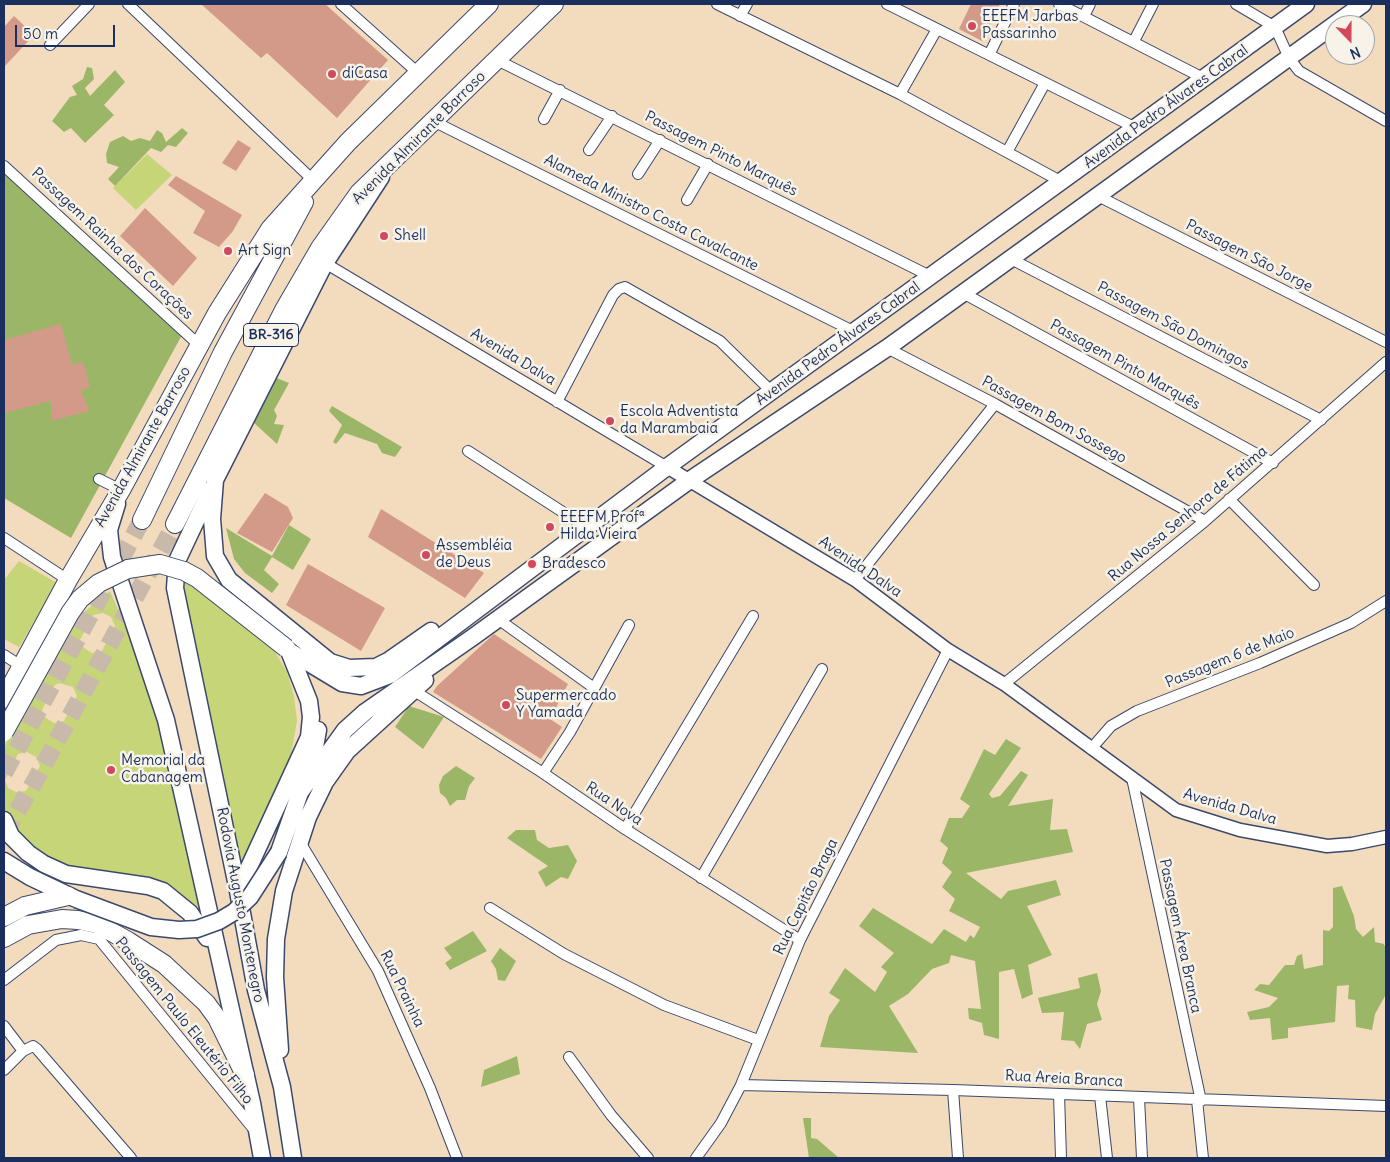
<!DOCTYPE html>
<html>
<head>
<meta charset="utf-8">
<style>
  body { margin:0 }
  #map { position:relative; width:1390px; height:1162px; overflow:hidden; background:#f3dbbd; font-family:Delius,sans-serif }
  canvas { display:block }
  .frame { position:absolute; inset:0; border:5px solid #1b2f5e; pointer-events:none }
  .north { position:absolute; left:1325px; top:15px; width:50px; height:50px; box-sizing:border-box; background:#f7f3e8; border:1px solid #9fa5b1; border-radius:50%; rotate:158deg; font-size:14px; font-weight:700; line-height:20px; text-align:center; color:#1b2f5e }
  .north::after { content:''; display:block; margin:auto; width:18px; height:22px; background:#d1495b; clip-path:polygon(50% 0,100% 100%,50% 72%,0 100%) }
  .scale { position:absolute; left:15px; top:25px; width:100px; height:22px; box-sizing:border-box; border:2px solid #1b2f5e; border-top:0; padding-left:6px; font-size:15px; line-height:18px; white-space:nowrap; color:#1b2f5e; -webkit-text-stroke:4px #f7f3e8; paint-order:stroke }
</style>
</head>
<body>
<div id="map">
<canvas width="1390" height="1162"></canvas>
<div class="frame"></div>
<div class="north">N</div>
<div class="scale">50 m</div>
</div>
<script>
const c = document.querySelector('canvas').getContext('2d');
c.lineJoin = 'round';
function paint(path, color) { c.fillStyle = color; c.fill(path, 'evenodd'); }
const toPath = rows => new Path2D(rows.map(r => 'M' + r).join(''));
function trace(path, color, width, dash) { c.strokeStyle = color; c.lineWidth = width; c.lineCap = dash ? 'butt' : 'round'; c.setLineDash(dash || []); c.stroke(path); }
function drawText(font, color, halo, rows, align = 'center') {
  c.font = font + ' Delius,sans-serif'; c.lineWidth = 5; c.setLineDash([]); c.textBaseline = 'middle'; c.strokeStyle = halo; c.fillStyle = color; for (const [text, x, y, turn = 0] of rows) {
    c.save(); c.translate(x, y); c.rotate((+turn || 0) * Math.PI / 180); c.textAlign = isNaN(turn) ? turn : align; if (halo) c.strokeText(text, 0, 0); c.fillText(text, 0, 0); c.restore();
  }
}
const green = toPath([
  [147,154,172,175,136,210,113,188],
  [19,561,57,583,19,647,4,639,4,580],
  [187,580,274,650,287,672,294,696,297,721,290,760,240,866,184,607,183,587],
  [110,591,138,657,166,745,200,909,173,890,143,878,64,865,29,849,10,820,5,809,4,751,6,743,69,631,83,613],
  [103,613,111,617,115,626,102,651,92,653,84,648,80,640,93,615],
  [59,683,73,687,77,696,64,721,54,723,46,718,42,710,55,685],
  [27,752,36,757,40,766,26,791,16,792,8,788,5,780,18,754]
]);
const forest = toPath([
  [87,67,92,68,94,79,85,88,90,96,115,70,125,82,104,105,114,115,85,143,71,128,64,132,52,121,70,97,77,95,72,86,83,79],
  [182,128,188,133,176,147,168,145,161,152,151,148,115,186,108,179,119,167,107,163,106,154,110,142,123,136,131,141,140,138,150,141,157,130,162,133,166,142],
  [4,170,182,335,71,538,4,498],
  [274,377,289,383,274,410,277,416,274,424,284,425,277,444,253,422],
  [332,406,402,447,395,457,382,453,377,444,345,433,336,444,333,442,342,425,329,411],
  [289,525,311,539,293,570,272,557,264,570,279,584,272,593,245,573,234,559,226,528,272,556],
  [409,706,444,717,423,749,395,727],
  [1006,739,1021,748,989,794,992,798,1000,796,1021,771,1028,775,1008,806,1053,799,1050,830,1067,829,1073,852,966,873,1001,899,1008,891,1056,880,1061,895,1027,906,1052,955,1028,965,1033,994,1022,999,1014,969,999,972,999,1039,984,1035,982,1023,969,1019,968,1008,981,1009,975,961,951,955,949,963,932,969,908,994,889,1006,918,1053,820,1047,829,1016,840,1000,829,993,845,968,875,992,887,972,881,967,894,953,859,926,873,908,932,944,944,929,966,942,970,935,974,938,980,927,949,911,955,899,942,887,952,872,942,863,948,848,940,841,949,818,962,818,970,806,960,799,984,749,995,755],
  [456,766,475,778,469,786,465,800,457,800,450,806,446,798,440,793,439,785,443,776],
  [516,830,535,830,537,840,549,848,568,845,577,861,568,879,561,877,546,887,538,872,548,866,507,838],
  [1342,886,1354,916,1356,929,1363,937,1374,927,1375,942,1384,944,1386,950,1385,996,1375,1014,1372,1030,1356,1027,1355,1000,1348,999,1349,985,1337,986,1335,1022,1288,1028,1288,1038,1272,1040,1270,1018,1250,1020,1247,1012,1269,1007,1278,998,1254,990,1260,984,1269,985,1285,965,1294,965,1297,956,1302,954,1304,969,1323,965,1323,930,1329,931,1333,927,1333,888],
  [473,931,487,951,450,970,445,963,452,958,444,948],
  [500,948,516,961,505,981,498,980,496,969,491,961],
  [1097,973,1101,991,1097,1004,1102,1020,1087,1024,1080,1049,1074,1041,1061,1040,1064,1012,1042,1013,1038,998,1080,988,1078,978],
  [517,1056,520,1074,481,1087,484,1070],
  [803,1118,811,1118,811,1138,817,1139,839,1158,809,1158]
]);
const building = toPath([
  [201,4,325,4,388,60,337,118,267,53,261,58],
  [971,4,1000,4,982,41,959,29],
  [14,16,34,35,4,67,4,27],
  [238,140,251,148,236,171,222,163],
  [176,176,242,215,233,231,219,247,193,233,205,211,168,185],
  [145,208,197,258,173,286,120,236],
  [61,324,72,365,83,362,90,387,81,390,89,411,52,421,51,401,4,413,4,340],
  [265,493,288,507,293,518,272,552,237,533],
  [381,509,484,573,465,598,368,537],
  [308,564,385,608,361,651,286,605],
  [494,634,568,684,550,719,562,727,541,759,433,692,437,686]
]);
const trunkTunnel = toPath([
  [4,773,142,520],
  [4,834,36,779,175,524]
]);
const minor = toPath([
  [128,4,315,182],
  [341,4,418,73],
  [717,4,900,94,1062,182],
  [887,4,1136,128],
  [1059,4,1205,79],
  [1236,4,1275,27,1289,58,1299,71,1386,121],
  [740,16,747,4],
  [1084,16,1090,4],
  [1134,41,1153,4],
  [50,45,89,4],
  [990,53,1014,4],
  [497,60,932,277],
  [900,94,937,29],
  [544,119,560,90],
  [433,121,855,332],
  [589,150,612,116],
  [1007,152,1045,83],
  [4,166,199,345],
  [638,174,660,140],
  [1098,196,1386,342],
  [687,200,708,164],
  [1011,259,1321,420],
  [325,263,667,467],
  [963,293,1273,463],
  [887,348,995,404,1205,521],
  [557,402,613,295,619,289,625,287,720,341,772,392],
  [468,451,586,527],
  [99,479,121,490],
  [1229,499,1314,585],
  [4,538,68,580],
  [855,580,995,404],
  [498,619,594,688],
  [4,655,21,666],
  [1004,684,1205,521,1386,362],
  [413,690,543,773,625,829,800,940],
  [1091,749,1111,726,1137,711,1260,663,1351,623,1386,601],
  [543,773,570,732,629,625],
  [1132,778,1201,1101],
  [625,829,753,616],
  [300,842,378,971,430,1088,457,1158],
  [701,878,822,669],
  [490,908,564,954,664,1005,758,1040],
  [4,980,56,940,81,935,99,939,256,1132],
  [4,1026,23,1051],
  [569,1057,611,1115,648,1158],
  [4,1070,23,1051,33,1046,37,1049,131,1158],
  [741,1085,953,1090,1386,1106],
  [953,1090,958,1158],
  [1059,1094,1061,1158],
  [1100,1096,1107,1158],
  [1139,1098,1142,1158],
  [1197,1100,1203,1158],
  [696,1158,721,1123,741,1085,800,940,948,650]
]);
const tertiary = toPath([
  [667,467,855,580,948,650,1004,684,1176,810,1240,830,1327,846,1352,844,1386,837]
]);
const primary = toPath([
  [381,177,325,263,215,480,212,519,215,556,229,580,330,662,349,668,376,667,388,661,431,631],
  [211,489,177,561,175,588,238,891,256,990,282,1087,293,1158],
  [117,504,109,530,112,557,166,720,252,1103,262,1158],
  [289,651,342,683,361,686,390,675,667,467,1306,4],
  [301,791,345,730,365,712,473,637,690,480,887,348,1363,4],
  [4,820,11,836,28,853,44,864,66,874,148,886,163,891,190,913,207,938],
  [279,852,314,753,318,730],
  [4,861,30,877,74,898],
  [238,891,309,737,311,717,309,701,289,651],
  [280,1050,275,977,276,939,284,891,308,817,325,782,347,751,425,680]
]);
const trunk = toPath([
  [142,520,223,352,304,202],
  [175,524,284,310,320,248,359,193,554,4],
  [4,699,68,580,121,490,217,313,270,229,348,142,489,4],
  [4,917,25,906,68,896],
  [4,938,28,925,62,919,78,920,97,924,128,941,164,964,206,1003,217,1018,245,1075]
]);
const primaryBridge = toPath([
  [76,899,151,927,179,930,197,929,219,921,234,912,250,897,279,852]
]);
const trunkBridge = toPath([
  [4,732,70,613,80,599,99,583,128,569,160,564,184,571,197,578,286,648]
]);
const markers = [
  [972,26,5,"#d1495b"],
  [332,74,5,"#d1495b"],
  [384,236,5,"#d1495b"],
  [228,251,5,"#d1495b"],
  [610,421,5,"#d1495b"],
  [550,527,5,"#d1495b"],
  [426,555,5,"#d1495b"],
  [532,564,5,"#d1495b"],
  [506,705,5,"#d1495b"],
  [111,770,5,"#d1495b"]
];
const shields = [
  [271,335,55]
];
const shieldNames = [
  ["BR-316",271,335]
];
const poiNames = [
  ["EEEFM Jarbas",982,17],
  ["Passarinho",982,34],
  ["diCasa",342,74],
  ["Shell",394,236],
  ["Art Sign",238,251],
  ["Escola Adventista",620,412],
  ["da Marambaia",620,429],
  ["EEEFM Profª",560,518],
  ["Hilda Vieira",560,535],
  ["Assembléia",436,546],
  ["de Deus",436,563],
  ["Bradesco",542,564],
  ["Supermercado",516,696],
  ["Y Yamada",516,713],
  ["Memorial da",121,761],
  ["Cabanagem",121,778]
];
const streetNames = [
  ["Avenida Pedro Álvares Cabral",1166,107,-36],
  ["Avenida Almirante Barroso",419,138,-45],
  ["Passagem Pinto Marquês",721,154,27],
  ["Alameda Ministro Costa Cavalcante",651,213,27],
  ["Passagem Rainha dos Corações",112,244,43],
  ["Passagem São Jorge",1249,256,27],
  ["Passagem São Domingos",1173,326,28],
  ["Avenida Pedro Álvares Cabral",838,344,-36],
  ["Avenida Dalva",513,357,31],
  ["Passagem Pinto Marquês",1125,365,29],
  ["Passagem Bom Sossego",1054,420,29],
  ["Avenida Almirante Barroso",143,447,-61],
  ["Rua Nossa Senhora de Fátima",1188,514,-40],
  ["Avenida Dalva",860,567,34],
  ["Passagem 6 de Maio",1230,658,-22],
  ["Rua Nova",614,804,34],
  ["Avenida Dalva",1230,807,16],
  ["Rua Capitão Braga",806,897,-64],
  ["Rodovia Augusto Montenegro",240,905,79],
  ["Passagem Área Branca",1180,936,78],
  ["Rua Prainha",402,989,64],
  ["Passagem Paulo Eleutério Filho",184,1021,51],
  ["Rua Areia Branca",1064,1079,3]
];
paint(green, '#c5d577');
paint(forest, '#9cb668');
paint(building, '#d49a89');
trace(trunkTunnel, '#c8b9aa', 18, [18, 9]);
trace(minor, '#3b496c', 12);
trace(tertiary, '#3b496c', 15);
trace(primary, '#3b496c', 19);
trace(trunk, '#3b496c', 20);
trace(minor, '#fff', 10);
trace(tertiary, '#fff', 12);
trace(primary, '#fff', 16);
trace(trunk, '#fff', 18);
trace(primaryBridge, '#3b496c', 19, []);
trace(trunkBridge, '#3b496c', 20, []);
trace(primaryBridge, '#fff', 16);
trace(trunkBridge, '#fff', 18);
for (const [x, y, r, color] of markers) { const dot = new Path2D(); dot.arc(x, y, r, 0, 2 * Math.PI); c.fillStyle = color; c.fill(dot); trace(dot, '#f7f3e8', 2); }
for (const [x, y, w] of shields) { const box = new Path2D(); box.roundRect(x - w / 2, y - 11.5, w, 23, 4); c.fillStyle = '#f7f3e8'; c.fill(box); trace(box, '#1b2f5e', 1); }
drawText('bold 14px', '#1b2f5e', null, shieldNames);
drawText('15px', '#1b2f5e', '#f7f3e8', poiNames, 'left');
drawText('15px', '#1b2f5e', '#f7f3e8', streetNames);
</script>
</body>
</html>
